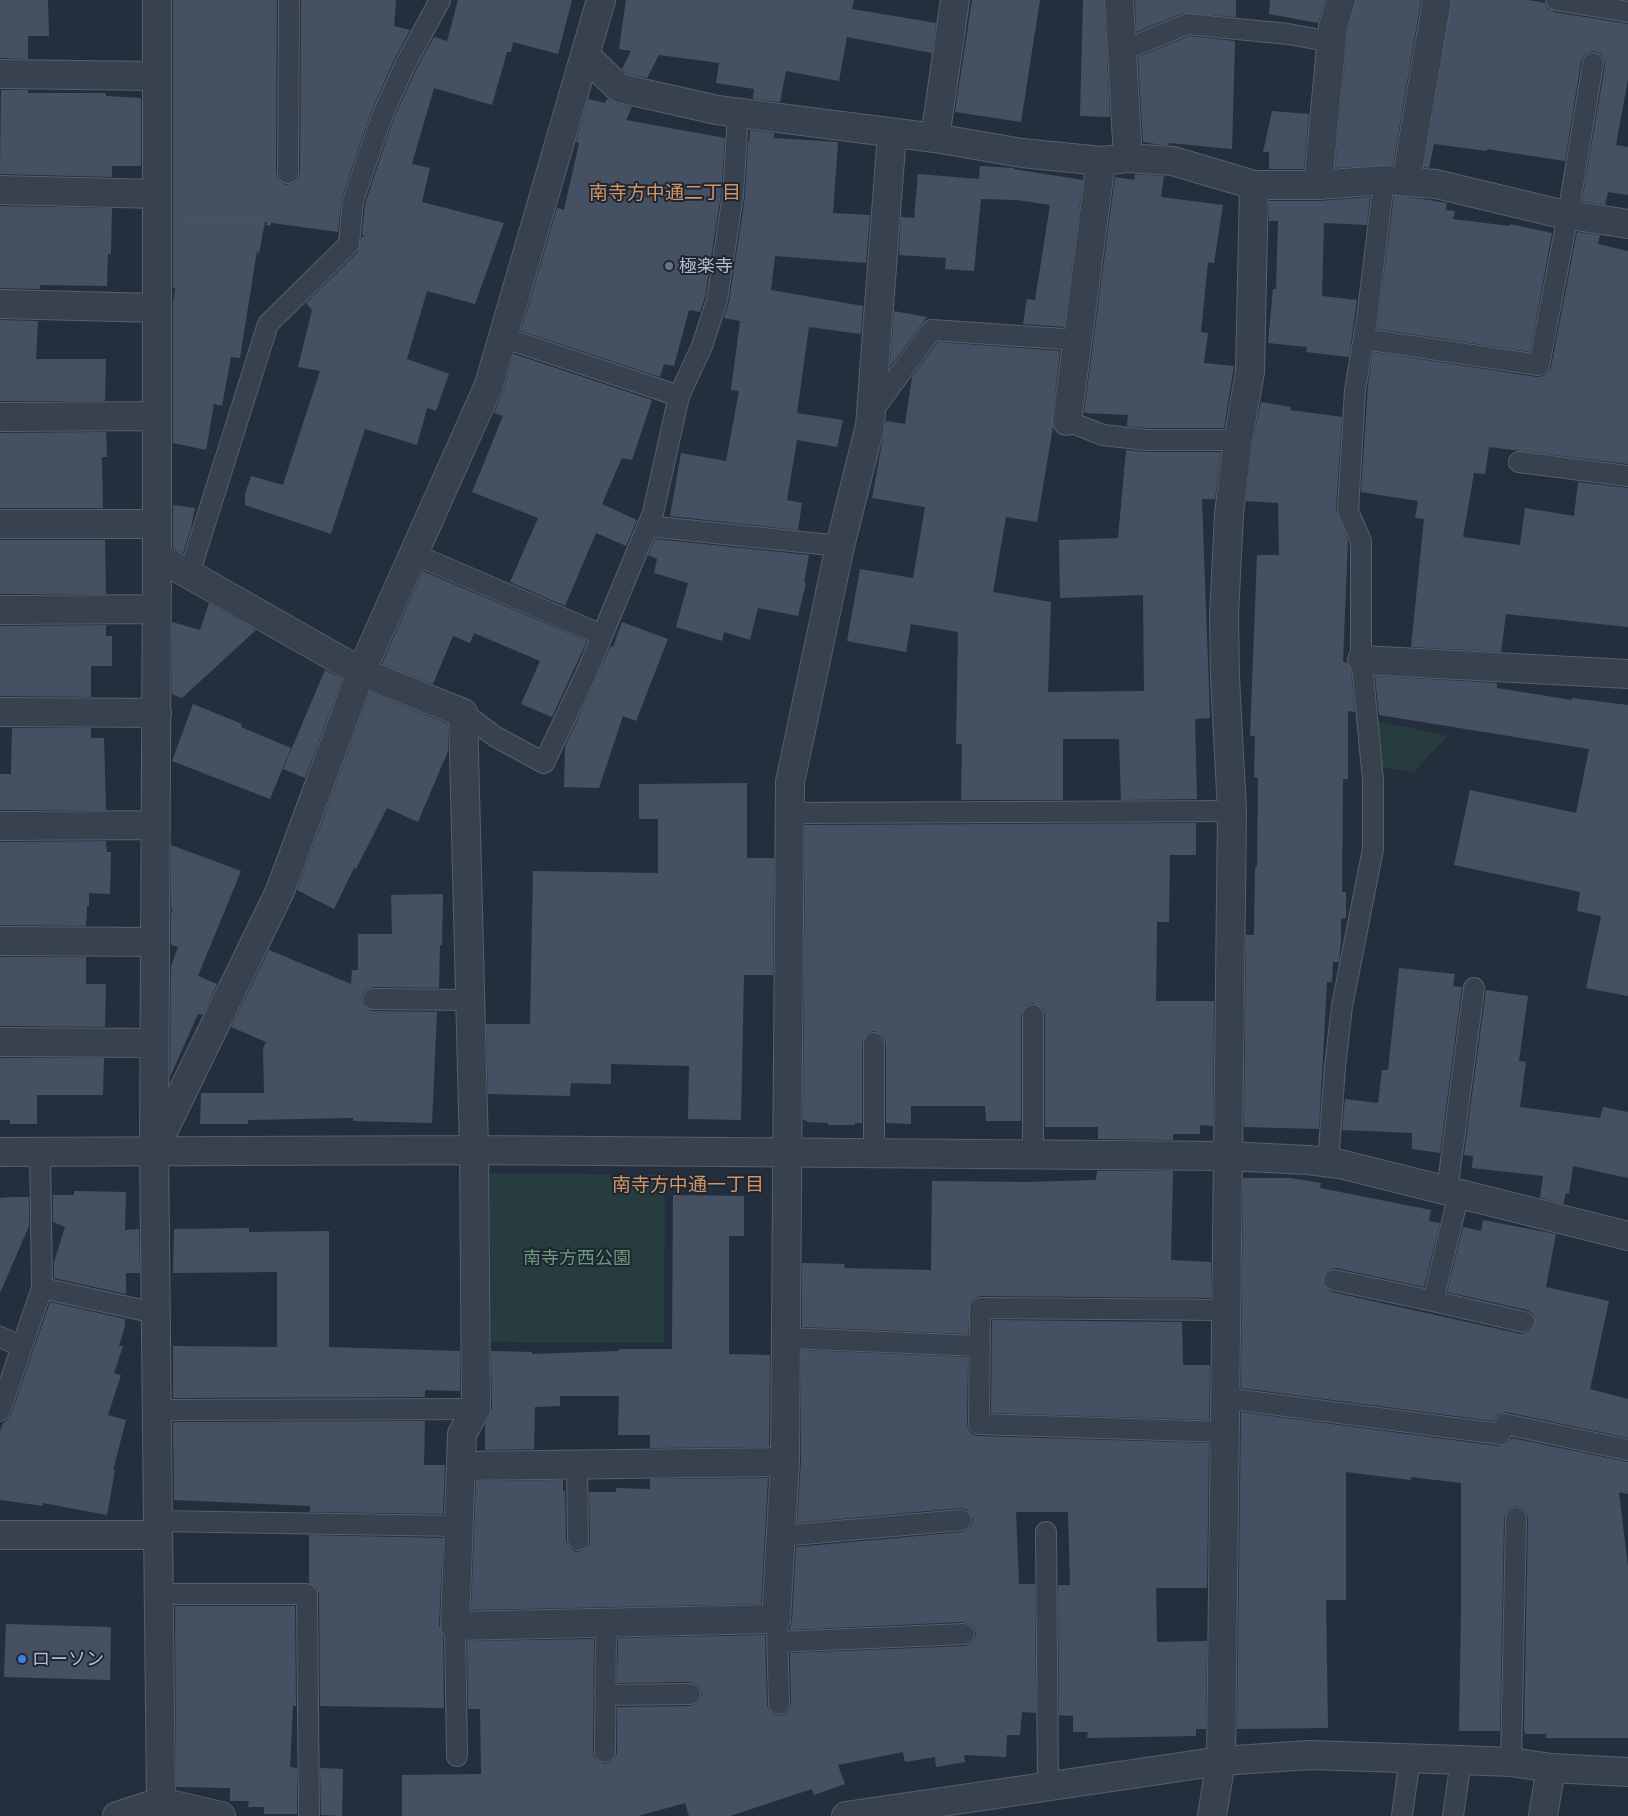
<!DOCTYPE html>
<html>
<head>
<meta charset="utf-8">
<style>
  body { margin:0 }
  canvas { display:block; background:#242f3e }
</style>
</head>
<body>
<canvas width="1628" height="1816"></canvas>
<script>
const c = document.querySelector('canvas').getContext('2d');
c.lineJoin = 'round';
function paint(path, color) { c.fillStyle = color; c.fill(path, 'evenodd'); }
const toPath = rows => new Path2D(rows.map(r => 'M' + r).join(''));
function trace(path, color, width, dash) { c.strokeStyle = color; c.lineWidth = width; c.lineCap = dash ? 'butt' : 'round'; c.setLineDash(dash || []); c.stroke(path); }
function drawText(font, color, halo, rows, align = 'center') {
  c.font = font + ' Lato,"Noto Sans JP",sans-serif'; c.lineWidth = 4; c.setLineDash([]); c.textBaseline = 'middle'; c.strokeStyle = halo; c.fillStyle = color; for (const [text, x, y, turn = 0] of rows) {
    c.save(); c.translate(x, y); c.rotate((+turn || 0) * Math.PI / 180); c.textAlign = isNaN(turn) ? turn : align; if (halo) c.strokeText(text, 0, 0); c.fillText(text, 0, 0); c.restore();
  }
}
const green = toPath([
  [1378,721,1447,736,1414,772,1379,767],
  [490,1173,665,1175,664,1343,488,1342]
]);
const building = toPath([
  [0,0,48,0,49,36,28,36,28,59,0,58],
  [173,0,277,0,276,173,278,179,282,183,287,185,294,183,298,179,300,173,301,0,396,0,394,26,410,30,394,60,371,112,342,197,338,232,265,222,259,254,257,251,240,358,231,357,222,406,214,404,206,450,173,443,173,303,175,288,173,288],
  [458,0,572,0,558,54,513,42,511,52,507,52,492,105,434,88,412,164,430,168,422,202,504,223,475,304,427,291,407,359,449,374,436,411,427,408,417,445,365,429,331,534,245,505,245,494,251,476,283,485,320,371,298,367,312,310,306,303,358,252,361,238,365,235,362,235,365,204,393,120,416,70,434,37,447,41],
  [626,0,854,0,852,9,936,23,932,53,847,37,839,81,786,71,780,102,753,99,754,89,716,83,719,63,659,55,647,78,627,74,622,69,631,51,619,49],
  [972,0,1040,0,1021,122,955,112],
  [1083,0,1104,0,1110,117,1080,116],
  [1135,0,1236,0,1236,17,1183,13,1136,32],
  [1270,0,1325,0,1318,23,1269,14],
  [1356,0,1421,0,1393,165,1335,168,1348,30],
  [1452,0,1528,0,1545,3,1548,9,1554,12,1628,24,1628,79,1616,145,1628,147,1628,195,1608,192,1605,205,1582,201,1605,65,1604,59,1601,54,1594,51,1589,52,1584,55,1581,61,1565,161,1487,149,1487,151,1434,144,1429,168,1424,167],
  [1189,36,1235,41,1232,149,1169,143,1168,145,1162,145,1143,142,1138,57],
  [1,90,28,90,28,93,106,93,106,96,141,98,141,166,112,166,112,177,0,174],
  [588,99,605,103,607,99,616,103,632,107,626,120,725,138,721,194,705,297,700,312,689,310,674,366,664,364,660,377,521,331,557,208,564,210,579,143,576,142],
  [1272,111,1309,114,1304,169,1269,169,1269,152,1263,152],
  [750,130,774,133,774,138,838,142,833,213,870,215,866,263,775,256,771,290,863,306,861,334,809,327,797,413,843,420,837,447,797,440,787,500,802,503,798,530,670,516,681,453,726,461,739,391,731,390,740,321,724,318,729,302,745,197,748,142,749,142],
  [980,166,1014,168,1013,169,1083,180,1064,327,1023,324,1027,299,1035,300,1050,205,1017,200,981,199,974,271,945,269,946,258,899,255,901,217,914,218,918,174,979,179],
  [1135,174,1164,176,1161,197,1223,205,1214,263,1208,262,1201,332,1208,333,1204,363,1234,366,1224,428,1148,428,1127,426,1128,415,1084,413,1115,177,1134,180],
  [1394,196,1423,199,1447,203,1446,210,1455,211,1453,219,1509,226,1510,224,1552,233,1530,352,1377,329],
  [1370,197,1367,225,1324,223,1322,296,1357,300,1349,357,1306,352,1307,347,1268,343,1273,289,1276,289,1278,221,1269,221,1269,201,1319,201],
  [0,206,112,208,111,254,108,254,107,286,40,285,40,289,0,288],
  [1577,232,1600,235,1598,244,1628,251,1628,464,1489,447,1485,474,1474,473,1463,537,1520,545,1525,508,1574,516,1578,482,1628,488,1628,627,1506,614,1501,652,1411,647,1424,519,1415,518,1418,501,1361,492,1368,385,1373,352,1537,377,1544,376,1548,372,1551,367],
  [894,311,927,317,890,367],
  [0,320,38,321,36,359,106,359,105,401,0,401],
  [938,342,1060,351,1052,419,1053,427,1037,522,1006,517,993,592,1051,602,1048,692,1144,691,1143,595,1060,598,1059,540,1118,538,1126,450,1147,452,1221,452,1215,499,1202,499,1210,718,1195,719,1197,799,1121,800,1119,739,1063,739,1063,800,961,800,962,744,956,744,958,632,911,624,906,652,847,641,860,569,913,578,925,507,872,498,886,421,905,424,912,377],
  [514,354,652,400,632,460,622,458,602,504,637,520,626,546,596,533,565,606,510,582,538,518,472,492,503,416,494,413,504,389],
  [1261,402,1291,407,1290,410,1342,417,1336,510,1348,540,1343,662,1347,663,1351,670,1355,712,1348,711,1348,779,1343,779,1342,892,1346,892,1346,918,1341,919,1341,941,1339,962,1333,962,1332,982,1327,982,1319,1129,1244,1127,1246,935,1254,935,1255,867,1257,867,1258,778,1254,777,1255,736,1250,736,1257,555,1279,555,1278,503,1246,501,1253,442],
  [106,432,107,457,102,457,103,508,0,508,0,433],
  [173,505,195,508,191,528,183,553,173,547],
  [655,539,809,555,804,583,806,583,798,616,758,608,750,640,724,632,722,641,676,627,688,583,654,573,657,559,648,555],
  [0,540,105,540,106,594,0,594],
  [423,571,587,641,552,717,521,704,540,661,474,633,470,643,453,636,433,684,382,664],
  [209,603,256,630,182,698,172,694,172,622,200,630],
  [622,622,668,639,636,721,623,716,599,788,564,787,565,747,611,646,613,647],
  [106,625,106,636,112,636,112,666,91,666,91,697,0,696,0,626],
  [325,670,342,679,305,778,283,769],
  [1375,676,1497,683,1497,688,1572,700,1572,698,1628,705,1628,996,1586,988,1601,916,1577,911,1580,892,1454,865,1470,790,1576,813,1589,749,1379,715],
  [370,692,448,724,448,751,418,822,387,808,356,869,354,868,334,909,297,890],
  [193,704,242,724,241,727,291,748,270,799,172,761],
  [12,728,91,728,91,738,104,738,106,810,0,810,0,774,11,774],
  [747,783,747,858,774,858,773,975,744,975,741,1120,688,1119,689,1066,611,1064,611,1084,571,1083,570,1096,488,1094,486,1024,530,1024,533,871,658,873,658,819,639,819,639,784],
  [1196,823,1196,855,1170,855,1169,922,1157,922,1156,1001,1214,1001,1213,1126,1200,1125,1200,1134,1173,1134,1173,1140,1098,1139,1098,1127,1045,1127,1045,1015,1043,1009,1038,1005,1033,1003,1027,1005,1023,1010,1021,1015,1021,1121,986,1121,985,1106,911,1106,911,1124,886,1123,886,1043,884,1037,879,1033,874,1031,868,1033,864,1038,862,1043,862,1123,855,1123,855,1125,828,1125,828,1123,808,1122,803,1119,805,825],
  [106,841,107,852,111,852,110,894,89,893,89,906,87,906,86,926,0,925,0,842],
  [171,845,241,871,198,976,217,984,203,1015,198,1014,170,1077,171,966,178,947,171,945,171,914,173,909,171,909],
  [443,894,442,945,440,945,439,988,373,987,367,989,363,993,361,998,363,1005,367,1009,372,1011,437,1012,432,1123,353,1121,353,1118,248,1120,248,1124,200,1124,201,1093,264,1093,263,1049,266,1042,231,1027,269,950,351,984,352,970,358,970,358,934,392,934,391,895],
  [0,957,86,957,86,984,106,984,105,1027,0,1026],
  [1399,968,1455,974,1453,986,1462,987,1440,1153,1412,1149,1412,1133,1342,1130,1345,1099,1378,1103,1382,1070,1388,1070],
  [1486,990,1528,996,1519,1061,1526,1062,1520,1107,1600,1118,1603,1107,1628,1112,1628,1178,1573,1166,1569,1194,1566,1193,1563,1204,1540,1198,1543,1176,1472,1168,1473,1156,1464,1155],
  [0,1058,104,1058,103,1095,37,1095,37,1124,10,1124,10,1120,0,1120],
  [1097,1171,1173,1171,1171,1260,1211,1262,1211,1298,980,1296,974,1298,970,1302,968,1334,802,1327,802,1263,845,1264,844,1268,931,1270,932,1181,1027,1182,1096,1180],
  [1243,1178,1291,1178,1321,1183,1320,1188,1431,1210,1429,1221,1440,1223,1424,1287,1336,1268,1330,1269,1326,1272,1323,1277,1323,1283,1326,1288,1332,1292,1521,1334,1528,1333,1532,1330,1535,1325,1535,1319,1532,1313,1527,1310,1447,1292,1463,1227,1481,1231,1483,1220,1556,1234,1546,1287,1609,1301,1590,1389,1628,1399,1628,1438,1507,1412,1498,1414,1493,1421,1241,1388],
  [74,1191,126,1192,125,1230,139,1229,140,1273,126,1273,126,1294,54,1278,54,1262,65,1227,53,1222,53,1195,74,1195],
  [673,1195,744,1196,744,1236,729,1236,729,1354,770,1355,769,1447,650,1448,650,1435,618,1435,619,1396,560,1396,560,1406,535,1407,534,1449,485,1450,485,1425,492,1409,491,1351,532,1352,532,1354,619,1351,619,1349,672,1349],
  [12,1197,29,1197,29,1226,0,1293,0,1198],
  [249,1228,249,1232,329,1231,329,1347,460,1351,460,1391,425,1390,425,1397,173,1398,173,1346,277,1347,277,1272,173,1273,174,1229],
  [50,1302,125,1319,125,1326,119,1346,123,1346,114,1373,121,1375,108,1415,126,1420,113,1470,115,1470,107,1515,43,1503,43,1506,0,1500,0,1431,3,1423,8,1420,11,1415],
  [992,1320,1182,1322,1183,1365,1210,1365,1209,1420,991,1413],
  [801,1350,968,1357,967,1424,969,1430,972,1434,978,1436,1209,1443,1207,1588,1156,1588,1157,1642,1207,1641,1206,1729,1196,1729,1196,1736,1087,1738,1088,1732,1073,1732,1073,1716,1059,1715,1058,1585,1070,1585,1068,1512,1016,1512,1019,1584,1035,1584,1036,1713,1022,1712,1020,1735,1007,1735,1006,1757,964,1755,965,1762,936,1767,935,1757,905,1762,903,1752,838,1765,845,1784,814,1795,812,1789,730,1816,689,1816,685,1803,638,1816,402,1816,402,1775,481,1774,480,1709,468,1709,467,1641,594,1639,593,1752,594,1757,599,1762,605,1764,611,1762,615,1758,617,1753,617,1707,690,1706,696,1704,700,1700,702,1694,700,1688,696,1684,690,1682,617,1683,618,1638,765,1635,767,1705,769,1710,773,1714,779,1716,786,1714,789,1710,791,1704,790,1653,965,1646,970,1644,974,1640,976,1634,974,1628,970,1624,963,1622,789,1630,792,1620,796,1547,962,1532,968,1529,972,1525,973,1519,970,1513,966,1509,960,1508,797,1523,801,1462],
  [1241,1412,1498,1446,1506,1444,1512,1438,1628,1462,1628,1494,1619,1492,1628,1567,1628,1738,1546,1738,1546,1734,1525,1734,1525,1732,1524,1732,1528,1518,1526,1512,1522,1508,1517,1506,1510,1508,1506,1512,1504,1518,1500,1731,1459,1731,1461,1609,1461,1483,1411,1477,1411,1480,1346,1472,1346,1600,1326,1600,1328,1728,1237,1729],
  [425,1421,424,1465,445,1465,443,1514,310,1512,310,1506,174,1500,173,1422],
  [768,1478,761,1604,471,1610,476,1481,563,1480,563,1491,565,1491,566,1541,568,1546,573,1551,578,1552,584,1550,589,1545,590,1540,589,1492,616,1492,616,1488,650,1489,650,1479],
  [309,1535,443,1538,439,1625,443,1636,444,1708,320,1706,319,1594,317,1588,309,1582],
  [175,1606,295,1606,296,1706,293,1706,290,1767,297,1768,297,1814,264,1814,264,1807,248,1807,249,1801,230,1801,230,1788,176,1787],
  [6,1624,111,1627,110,1680,4,1677],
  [320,1768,343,1769,342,1816,321,1815]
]);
const path = toPath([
  [187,218,271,224]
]);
const service = toPath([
  [1556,0,1628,12],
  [1122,51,1187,24,1288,34,1332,42],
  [288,173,289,0],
  [502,337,679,396],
  [1364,339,1539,365,1568,215,1593,63],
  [871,413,932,330,1078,340],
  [1067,421,1103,435,1147,440,1238,440],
  [1519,462,1628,476],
  [648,526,840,546],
  [414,554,602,635],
  [189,574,268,324,349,244,353,201,382,116,405,65,440,0],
  [463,713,496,737,544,763,587,672,653,513,679,396,702,346,717,300,733,195,738,113],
  [790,813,1232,811],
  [373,999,470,1000],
  [1033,1015,1033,1154],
  [874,1043,874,1152],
  [1328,1163,1335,1067,1342,1006,1373,849,1373,780,1361,654,1361,541,1348,511,1355,390,1367,319,1384,180],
  [1447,1191,1474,988],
  [1334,1280,1433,1301,1524,1322],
  [42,1288,155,1313],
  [1433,1301,1459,1193],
  [0,1337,21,1346],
  [787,1338,980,1346],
  [1225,1398,1500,1434,1505,1424,1628,1450],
  [155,1410,476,1409],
  [0,1411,42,1288,40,1151],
  [1225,1432,979,1424,980,1308,1227,1310],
  [577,1464,578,1540],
  [158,1521,459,1526],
  [1046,1532,1048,1787],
  [781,1536,961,1520],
  [158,1594,307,1594,309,1816],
  [455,1626,457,1756],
  [777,1629,779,1704],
  [777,1642,964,1634],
  [605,1695,690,1694],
  [605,1752,606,1622],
  [1511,1762,1516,1518],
  [1402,1816,1410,1757],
  [1453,1816,1461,1760]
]);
const minor = toPath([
  [157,0,157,556,154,1150,161,1802],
  [1119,0,1128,158],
  [585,55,619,88,717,110,935,138,1022,153,1101,161,1128,158,1173,161,1254,185,1318,185,1384,180,1436,184,1557,213,1628,224],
  [0,74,157,76],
  [935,138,955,0],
  [1406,182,1437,0],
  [1318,185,1333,27,1341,0],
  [0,190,157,194],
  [0,304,157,308],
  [0,417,157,416],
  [1067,421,1101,161],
  [0,524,157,524],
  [157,556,361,672,463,713,474,1150,476,1409,462,1434,455,1626,776,1619,785,1462,790,782,840,546,870,426,892,133],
  [0,610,157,609],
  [1362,660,1628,674],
  [0,712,157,713],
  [0,826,156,825],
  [0,941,155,942],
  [0,1042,154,1043],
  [157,1144,280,891,361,672,489,385,601,0],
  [0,1152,474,1150,1228,1156,1308,1160,1340,1164,1628,1236],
  [461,1466,785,1462],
  [0,1535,158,1535],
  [1212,1816,1221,1761,1228,1156,1232,811,1225,678,1224,615,1229,514,1238,440,1250,372,1254,185],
  [1543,1816,1551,1768]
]);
const tertiary = toPath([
  [117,1816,161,1802,221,1816],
  [846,1816,1221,1761,1310,1755,1461,1760,1511,1762,1551,1768,1628,1772]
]);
const markers = [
  [669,266,5,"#6b7280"],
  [22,1659,5,"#3f7fe0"]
];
const poiNames = [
  ["極楽寺",679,266],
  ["ローソン",32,1659]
];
const parkNames = [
  ["南寺方西公園",577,1258]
];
const neighbourhoodNames = [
  ["南寺方中通二丁目",665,193],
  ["南寺方中通一丁目",688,1185]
];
paint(green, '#263c3f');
paint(building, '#455162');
trace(service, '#565f6c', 22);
trace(minor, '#565f6c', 30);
trace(tertiary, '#565f6c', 30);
trace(path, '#44595c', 3, [4, 4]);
trace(service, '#38414e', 20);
trace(minor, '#38414e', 28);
trace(tertiary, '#38414e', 28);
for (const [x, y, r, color] of markers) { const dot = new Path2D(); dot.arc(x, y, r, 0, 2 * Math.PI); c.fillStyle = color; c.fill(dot); trace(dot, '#1d2633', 2); }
drawText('18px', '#b4bcc9', '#1d2633', poiNames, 'left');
drawText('18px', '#6b9a76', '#1d2633', parkNames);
drawText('19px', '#d59563', '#1d2633', neighbourhoodNames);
</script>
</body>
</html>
